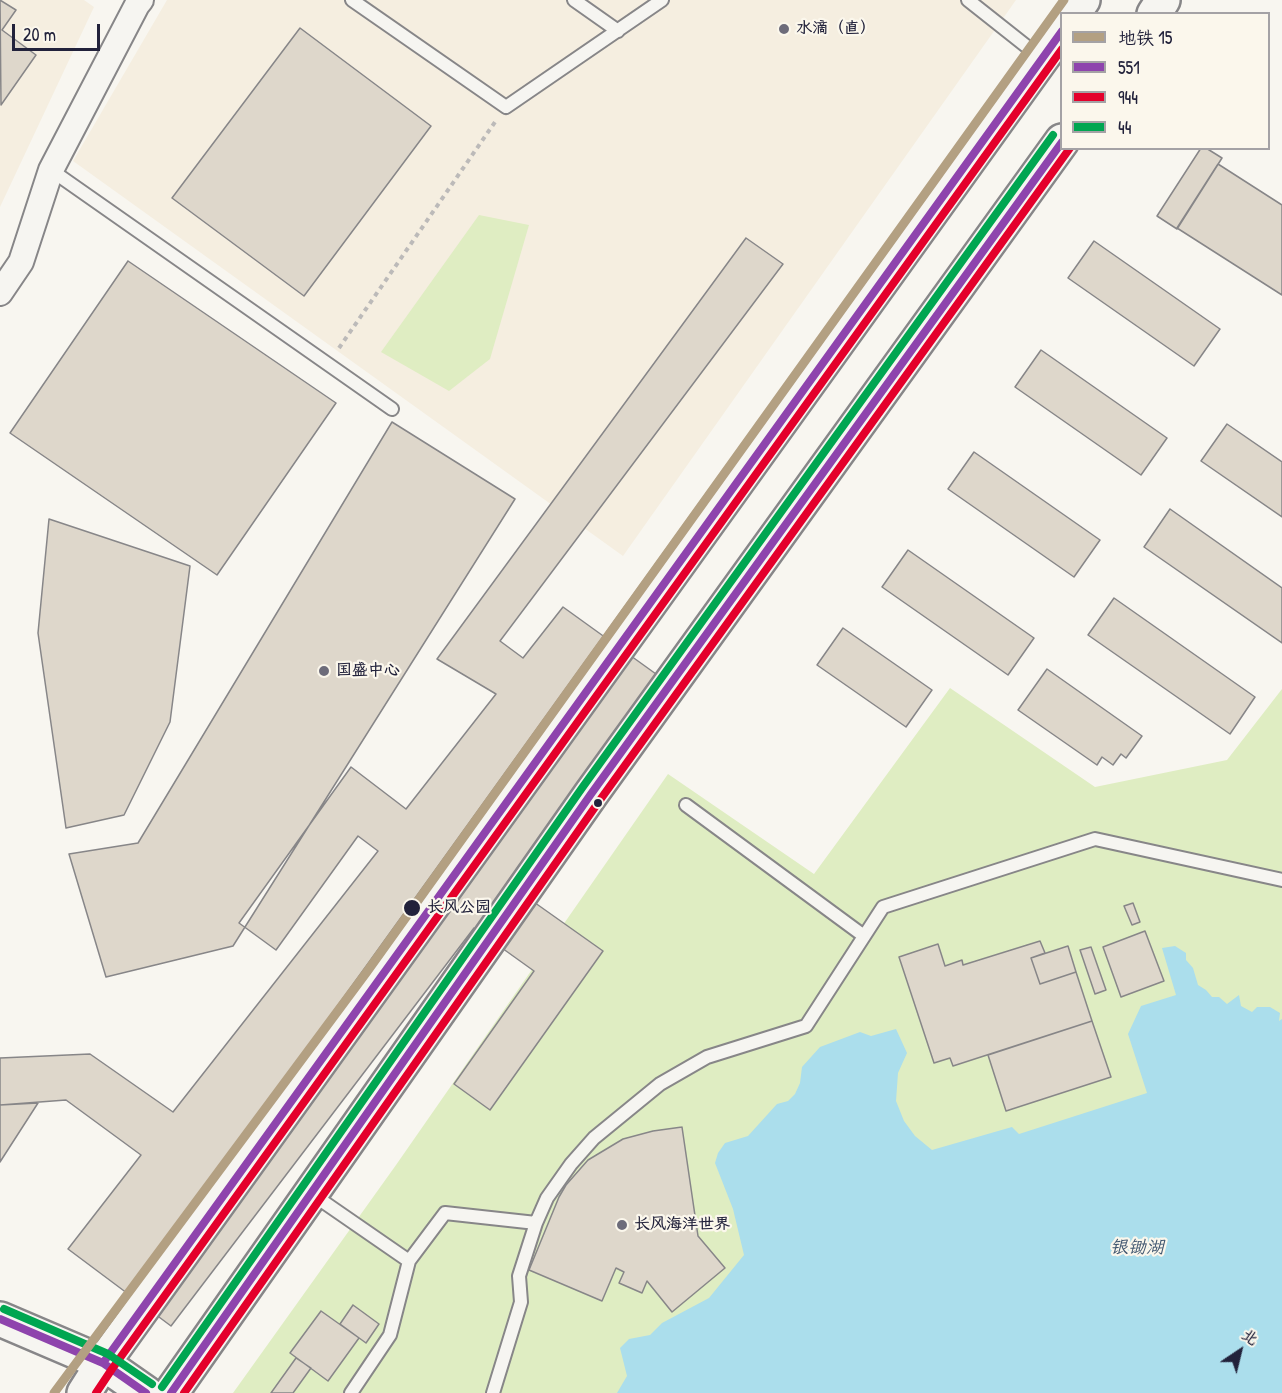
<!DOCTYPE html>
<html>
<head>
<meta charset="utf-8">
<style>
  body { margin:0 }
  #map { position:relative; width:1282px; height:1393px; overflow:hidden; background:#f8f6f0; font-family:"Patrick Hand","LXGW WenKai TC",sans-serif }
  canvas { display:block }
  .legend { position:absolute; left:1060px; top:12px; width:210px; height:138px; box-sizing:border-box; background:#fbf7ec; border:2px solid #a4a2a5; margin:0; padding:8px 10px; list-style:none; font-size:18px; color:#22223b }
  .legend li { display:flex; align-items:center; gap:12px; height:30px }
  .legend b { width:30px; border:2px solid #a4a2a5 }
  .north { position:absolute; left:1210px; top:1321px; width:60px; height:60px; -webkit-text-stroke:4px #fbf7ec; paint-order:stroke; rotate:35deg; font-size:16px; font-weight:700; line-height:24px; text-align:center; color:#22223b }
  .north::after { content:''; display:block; margin:auto; width:21px; height:27px; background:#22223b; clip-path:polygon(50% 0,100% 100%,50% 72%,0 100%) }
  .scale { position:absolute; left:12px; top:24px; width:88px; height:27px; box-sizing:border-box; border:3px solid #22223b; border-top:0; padding-left:8px; font-size:18px; line-height:21px; white-space:nowrap; color:#22223b; -webkit-text-stroke:4px #fbf7ec; paint-order:stroke }
</style>
</head>
<body>
<div id="map">
<canvas width="1282" height="1393"></canvas>
<ul class="legend">
<li><b style="height:8px;background:#b3a082"></b>地铁 15</li>
<li><b style="height:8px;background:#8e44ad"></b>551</li>
<li><b style="height:8px;background:#e4002b"></b>944</li>
<li><b style="height:8px;background:#00a651"></b>44</li>
</ul>
<div class="north">北</div>
<div class="scale">20 m</div>
</div>
<script>
const c = document.querySelector('canvas').getContext('2d');
c.lineJoin = 'round';
function paint(path, color) { c.fillStyle = color; c.fill(path, 'evenodd'); }
const toPath = rows => new Path2D(rows.map(r => 'M' + r).join(''));
function trace(path, color, width, dash) { c.strokeStyle = color; c.lineWidth = width; c.lineCap = dash ? 'butt' : 'round'; c.setLineDash(dash || []); c.stroke(path); }
function drawText(font, color, halo, rows, align = 'center') {
  c.font = font + ' "Patrick Hand","LXGW WenKai TC",sans-serif'; c.lineWidth = 4.5; c.setLineDash([]); c.textBaseline = 'middle'; c.strokeStyle = halo; c.fillStyle = color; for (const [text, x, y, turn = 0] of rows) {
    c.save(); c.translate(x, y); c.rotate((+turn || 0) * Math.PI / 180); c.textAlign = isNaN(turn) ? turn : align; if (halo) c.strokeText(text, 0, 0); c.fillText(text, 0, 0); c.restore();
  }
}
const built = toPath([
  [0,0,84,0,94,7,0,207],
  [167,0,1016,0,623,556,73,161]
]);
const green = toPath([
  [479,215,529,225,490,359,449,391,381,352],
  [950,688,1095,787,1227,760,1282,689,1282,1393,233,1393,396,1165,668,774,814,874]
]);
const water = toPath([
  [1175,946,1186,953,1186,960,1193,968,1198,985,1206,990,1212,997,1219,997,1227,1004,1239,995,1241,1006,1252,1012,1257,1007,1270,1007,1280,1013,1279,1021,1282,1019,1282,1393,617,1393,627,1376,620,1348,629,1339,650,1335,662,1323,709,1298,744,1255,733,1209,715,1163,718,1153,725,1143,748,1136,777,1104,788,1101,795,1094,800,1083,802,1067,820,1047,860,1032,871,1036,896,1029,907,1053,898,1073,896,1101,904,1121,915,1136,932,1150,1012,1127,1019,1134,1147,1093,1128,1034,1141,1006,1176,995,1162,948]
]);
const building = toPath([
  [0,0,16,10,2,30,36,55,1,105,0,0],
  [300,28,431,126,304,296,172,198,300,28],
  [1201,148,1206,148,1222,158,1177,229,1157,216,1201,148],
  [1218,164,1282,205,1282,295,1177,228,1218,164],
  [746,238,783,264,500,641,523,658,563,607,656,674,507,883,603,951,490,1110,454,1084,534,971,474,928,171,1326,68,1249,141,1155,66,1100,0,1105,0,1058,90,1054,173,1112,378,851,358,836,276,950,239,923,351,767,406,809,496,694,437,659,746,238],
  [1094,241,1220,329,1194,366,1068,278,1094,241],
  [128,261,336,403,217,575,10,433,128,261],
  [1041,350,1167,438,1141,475,1015,387,1041,350],
  [392,422,515,499,233,946,106,977,69,854,138,843,392,422],
  [1227,424,1282,462,1282,517,1201,461,1227,424],
  [974,452,1100,540,1074,577,948,489,974,452],
  [1170,509,1282,588,1282,643,1144,547,1170,509],
  [49,519,190,566,170,722,124,815,66,828,38,633,49,519],
  [908,550,1034,638,1008,675,882,587,908,550],
  [1114,598,1255,697,1230,734,1088,635,1114,598],
  [843,628,932,690,906,727,817,665,843,628],
  [1047,669,1142,736,1126,758,1121,754,1113,765,1102,757,1097,765,1018,710,1047,669],
  [1133,903,1140,922,1132,925,1124,906,1133,903],
  [1145,931,1164,981,1121,997,1103,947,1145,931],
  [1040,941,1045,953,1031,958,1040,984,1076,972,1092,1021,953,1066,950,1058,934,1063,899,957,938,944,945,966,962,960,963,965,1040,941],
  [1068,946,1076,972,1040,984,1031,958,1068,946],
  [1091,947,1106,990,1095,994,1080,950,1091,947],
  [1092,1021,1111,1077,1006,1111,988,1055,1092,1021],
  [38,1103,0,1162,0,1105,38,1103],
  [682,1127,698,1236,725,1268,672,1312,647,1281,642,1293,619,1283,624,1272,616,1268,602,1301,529,1270,559,1197,566,1185,588,1160,623,1139,653,1131,682,1127],
  [353,1305,379,1324,366,1343,340,1324,353,1305],
  [321,1311,359,1338,328,1381,290,1353,321,1311],
  [296,1358,311,1368,293,1393,271,1393,296,1358]
]);
const path = toPath([
  [339,348,495,122]
]);
const service = toPath([
  [352,0,506,107,662,0],
  [574,0,618,31],
  [968,0,1040,57],
  [51,170,392,409],
  [686,805,864,936],
  [312,1194,409,1261],
  [351,1393,390,1335,409,1261,445,1213,536,1223],
  [493,1393,521,1302,519,1276,536,1223,547,1198,571,1164,594,1138,660,1084,707,1057,806,1026,883,907,1095,839,1282,880]
]);
const minor = toPath([
  [0,293,21,262,51,170,137,5,141,0]
]);
const secondary = toPath([
  [1073,14,1083,0],
  [1154,14,1163,0],
  [0,1319,103,1363,146,1393],
  [84,1393,103,1363,1062,30],
  [171,1393,591,794,1062,141]
]);
const bus1 = toPath([
  [0,1319,103,1363,146,1393],
  [103,1363,1062,31],
  [171,1393,591,794,1062,142]
]);
const bus2 = toPath([
  [96,1393,112,1369,1062,49],
  [184,1393,600,800,1070,148]
]);
const bus3 = toPath([
  [4,1309,108,1354,152,1384],
  [162,1387,582,788,1053,135]
]);
const metro1 = toPath([
  [54,1393,366,973,1064,0]
]);
const markers = [
  [784,29,6,"#6d6c7a"],
  [324,671,6,"#6d6c7a"],
  [598,803,5,"#22223b"],
  [412,908,9,"#22223b"],
  [622,1225,6,"#6d6c7a"]
];
const poiNames = [
  ["水滴（直）",796,29],
  ["国盛中心",336,671],
  ["长风海洋世界",634,1225]
];
const stopNames = [
  ["长风公园",427,908]
];
const waterNames = [
  ["银锄湖",1137,1248]
];
paint(built, '#f5eee0');
paint(green, '#dfedc2');
paint(water, '#abdeec');
paint(building, '#ded7cb');
trace(building, '#878688', 1.5);
trace(service, '#878688', 16);
trace(minor, '#878688', 28);
trace(secondary, '#878688', 38);
trace(path, '#bcbab9', 4, [4.5, 4.5]);
trace(service, '#f6f5f1', 12);
trace(minor, '#f6f5f1', 24);
trace(secondary, '#f6f5f1', 33);
trace(bus1, '#8e44ad', 8);
trace(bus2, '#e4002b', 8);
trace(bus3, '#00a651', 8);
trace(metro1, '#b3a082', 9);
for (const [x, y, r, color] of markers) { const dot = new Path2D(); dot.arc(x, y, r, 0, 2 * Math.PI); c.fillStyle = color; c.fill(dot); trace(dot, '#fbf7ec', 2); }
drawText('bold 16px', '#22223b', '#fbf7ec', poiNames, 'left');
drawText('bold 16px', '#22223b', '#fbf7ec', stopNames, 'left');
drawText('italic 18px', '#415770', '#fbf7ec', waterNames);
</script>
</body>
</html>
